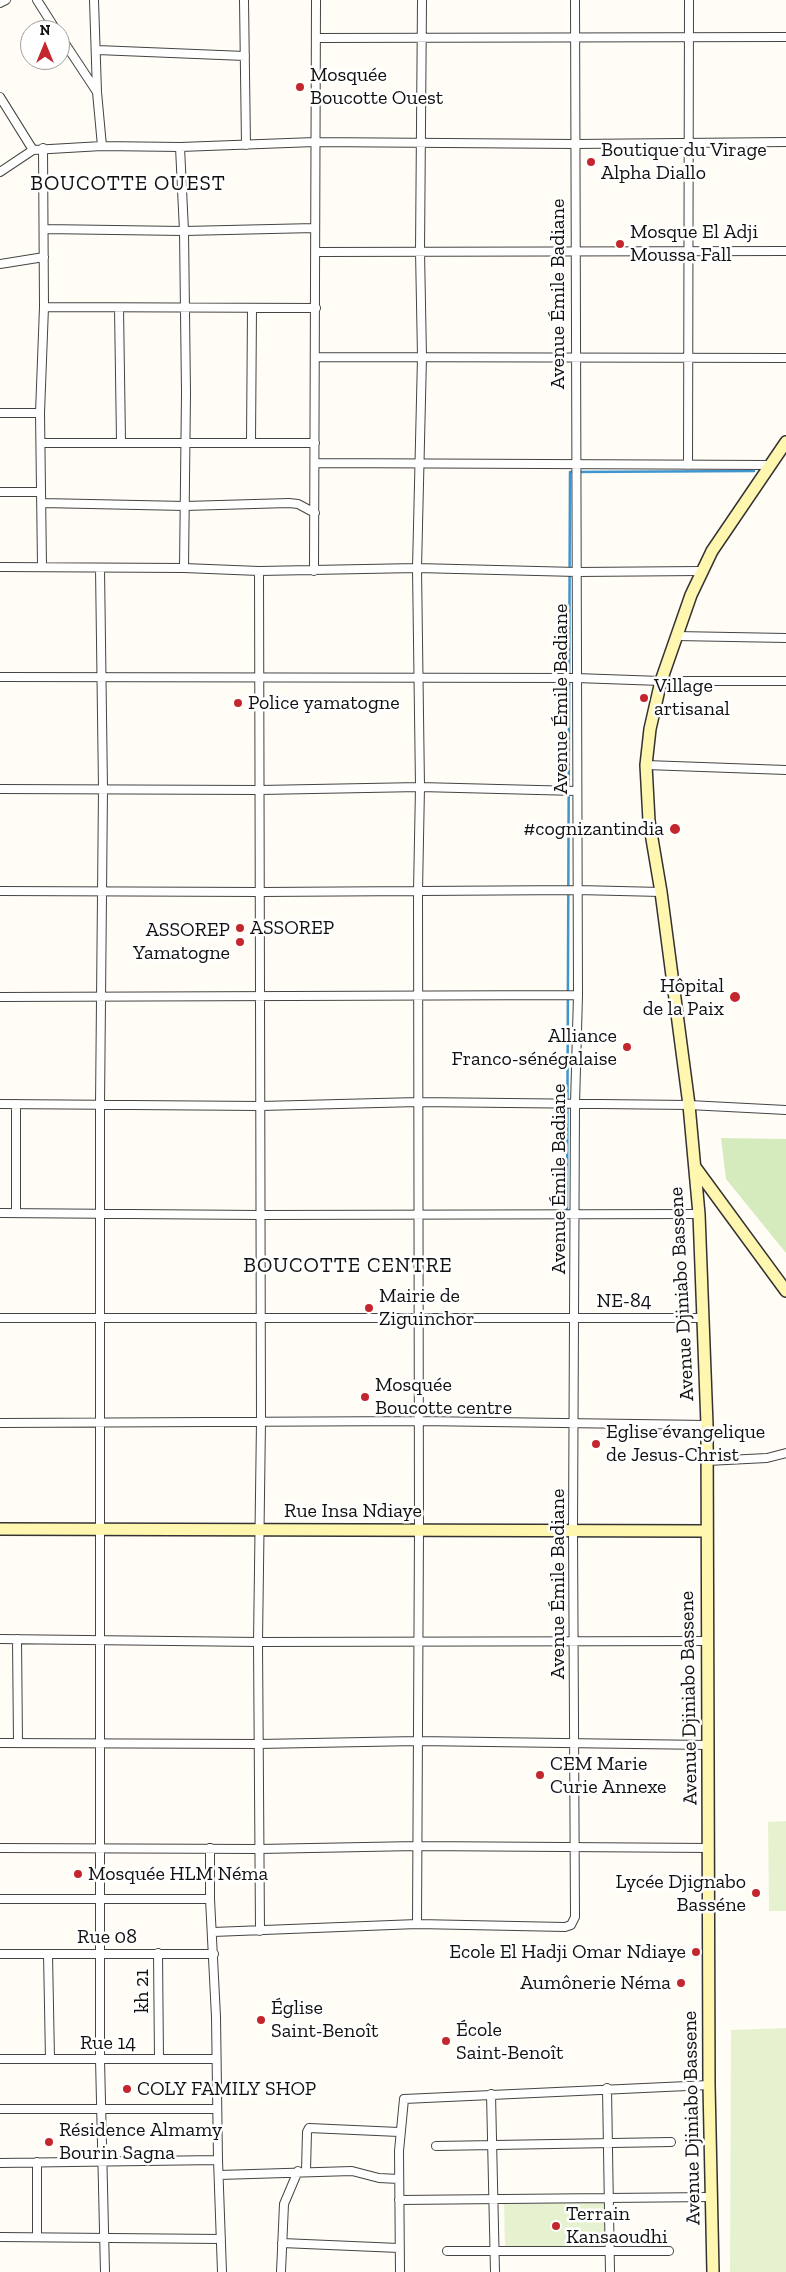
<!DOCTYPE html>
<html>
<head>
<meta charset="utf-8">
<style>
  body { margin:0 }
  #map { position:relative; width:786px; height:2272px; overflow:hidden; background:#fffdf5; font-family:"Zilla Slab",serif }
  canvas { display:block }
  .north { position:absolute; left:20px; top:20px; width:50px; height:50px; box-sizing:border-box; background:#fff; border:1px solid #a0a0a0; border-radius:50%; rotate:0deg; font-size:14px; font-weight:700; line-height:20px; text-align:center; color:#111 }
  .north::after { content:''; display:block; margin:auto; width:18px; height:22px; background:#c4262e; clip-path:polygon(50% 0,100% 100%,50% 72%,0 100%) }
</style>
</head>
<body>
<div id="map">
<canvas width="786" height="2272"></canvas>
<div class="north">N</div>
</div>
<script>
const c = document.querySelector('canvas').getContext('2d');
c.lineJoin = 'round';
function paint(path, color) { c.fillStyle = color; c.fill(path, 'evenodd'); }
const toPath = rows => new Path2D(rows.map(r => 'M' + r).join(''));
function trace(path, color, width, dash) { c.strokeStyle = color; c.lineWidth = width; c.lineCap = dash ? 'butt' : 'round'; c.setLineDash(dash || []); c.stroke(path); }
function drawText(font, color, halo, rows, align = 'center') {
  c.font = font + ' "Zilla Slab",serif'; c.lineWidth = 5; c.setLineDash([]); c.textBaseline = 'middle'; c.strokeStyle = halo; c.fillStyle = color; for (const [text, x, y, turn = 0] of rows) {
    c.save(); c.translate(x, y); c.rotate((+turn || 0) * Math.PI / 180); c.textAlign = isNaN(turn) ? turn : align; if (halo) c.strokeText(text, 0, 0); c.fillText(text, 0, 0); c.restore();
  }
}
const green = toPath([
  [721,1138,786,1139,786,1253,726,1179]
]);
const pitch = toPath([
  [786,1821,786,1911,769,1911,768,1822],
  [786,2028,786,2272,730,2272,731,2030],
  [608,2202,608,2247,505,2248,504,2204]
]);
const stream = toPath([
  [567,1209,570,472,754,471]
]);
const street = toPath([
  [37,0,56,30],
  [94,0,97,92,102,146],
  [244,0,246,145],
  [0,3,6,0],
  [60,36,97,92],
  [316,38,786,37],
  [97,50,245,56],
  [0,97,33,150],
  [180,147,184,231,186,393,184,568],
  [0,172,33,150,102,146,180,147,315,142,575,144,786,142],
  [44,229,184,231,315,228],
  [316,252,786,251],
  [0,264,44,257],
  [44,307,316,308],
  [119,308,121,441],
  [316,357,786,358],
  [0,413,40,413],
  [251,442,252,308],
  [41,443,315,443],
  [316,463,770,465],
  [688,465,689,0],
  [0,492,41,492],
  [42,503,185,506,289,503,298,504,315,513],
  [42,566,40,413,44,307,43,148],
  [0,567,184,568,259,571,417,568,577,572,701,571],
  [100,568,103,789,100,1105,100,2059,105,2272],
  [259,571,261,1421,258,1642,260,1931],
  [314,571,316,0],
  [676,636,786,638],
  [0,677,576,678,661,681,786,681],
  [646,765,786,770],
  [0,789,260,790,420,787,577,791],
  [0,891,260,892,578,890,661,892],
  [0,997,578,995],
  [0,1104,261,1106,418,1102,689,1105,786,1110],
  [0,1213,260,1215,699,1214],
  [16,1213,16,1104],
  [0,1318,703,1318],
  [0,1423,419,1421,707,1425],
  [707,1461,767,1458,786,1453],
  [0,1639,258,1642,707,1641],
  [17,1639,18,1743],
  [0,1743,259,1744,417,1741,708,1745],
  [0,1848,259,1849,417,1846,709,1848],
  [210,1848,210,1899,216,2017,218,2160,222,2272],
  [0,1899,210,1899],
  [417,1924,419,1529,418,891,420,787,417,568,422,357,420,251,422,0],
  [213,1932,417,1924,565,1927,571,1925,575,1917,573,1530,575,1104,578,995,575,0],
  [158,1953,159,2059],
  [0,1954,214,1954],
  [48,1954,50,2059],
  [0,2059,216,2059],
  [607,2088,610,2272],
  [491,2094,495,2272],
  [0,2109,217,2109],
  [436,2146,671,2142],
  [37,2162,37,2237],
  [0,2163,218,2160],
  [306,2170,307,2132,309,2128,399,2132],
  [219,2175,352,2171,379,2178,399,2179],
  [399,2200,712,2197],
  [0,2237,221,2239],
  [282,2243,399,2248],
  [447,2251,669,2251],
  [281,2272,284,2204,298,2171],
  [400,2272,399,2151,404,2099,709,2085]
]);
const secondary = toPath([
  [695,1167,786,1291],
  [0,1529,706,1531],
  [713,2272,709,2085,707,1425,699,1214,689,1105,661,892,649,821,646,765,650,729,661,681,691,595,712,551,786,442]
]);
const markers = [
  [300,87,5,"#c4262e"],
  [591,162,5,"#c4262e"],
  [620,244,5,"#c4262e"],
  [644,698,5,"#c4262e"],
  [238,703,5,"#c4262e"],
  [675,829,6,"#c4262e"],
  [240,928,5,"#c4262e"],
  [240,942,5,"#c4262e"],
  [735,997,6,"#c4262e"],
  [627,1047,5,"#c4262e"],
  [369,1308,5,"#c4262e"],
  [365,1397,5,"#c4262e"],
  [596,1444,5,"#c4262e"],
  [540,1775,5,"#c4262e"],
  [78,1874,5,"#c4262e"],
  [756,1893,5,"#c4262e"],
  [696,1952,5,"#c4262e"],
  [681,1983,5,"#c4262e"],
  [261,2020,5,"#c4262e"],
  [446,2041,5,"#c4262e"],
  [127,2089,5,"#c4262e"],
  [49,2142,5,"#c4262e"],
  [556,2226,5,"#c4262e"]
];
const poiNames = [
  ["Mosquée",310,75],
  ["Boucotte Ouest",310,98],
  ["Boutique du Virage",601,150],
  ["Alpha Diallo",601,173],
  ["Mosque El Adji",630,232],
  ["Moussa Fall",630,255],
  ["Village",654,686],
  ["artisanal",654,709],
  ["Police yamatogne",248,703],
  ["#cognizantindia",664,829,"right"],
  ["ASSOREP",250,928],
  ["ASSOREP",230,930,"right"],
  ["Yamatogne",230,953,"right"],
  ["Hôpital",724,986,"right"],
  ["de la Paix",724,1009,"right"],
  ["Alliance",617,1036,"right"],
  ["Franco-sénégalaise",617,1059,"right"],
  ["Mairie de",379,1296],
  ["Ziguinchor",379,1319],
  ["Mosquée",375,1385],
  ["Boucotte centre",375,1408],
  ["Eglise évangelique",606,1432],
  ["de Jesus-Christ",606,1455],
  ["CEM Marie",550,1764],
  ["Curie Annexe",550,1787],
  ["Mosquée HLM Néma",88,1874],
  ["Lycée Djignabo",746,1882,"right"],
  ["Basséne",746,1905,"right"],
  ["Ecole El Hadji Omar Ndiaye",686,1952,"right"],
  ["Aumônerie Néma",671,1983,"right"],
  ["Église",271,2008],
  ["Saint-Benoît",271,2031],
  ["École",456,2030],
  ["Saint-Benoît",456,2053],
  ["COLY FAMILY SHOP",137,2089],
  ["Résidence Almamy",59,2130],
  ["Bourin Sagna",59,2153],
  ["Terrain",566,2214],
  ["Kansaoudhi",566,2237]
];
const streetNames = [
  ["Avenue Émile Badiane",558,294,-90],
  ["Avenue Émile Badiane",561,699,-90],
  ["Avenue Émile Badiane",559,1179,-90],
  ["Avenue Djiniabo Bassene",682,1294,-93],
  ["NE-84",624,1301],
  ["Rue Insa Ndiaye",353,1511],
  ["Avenue Émile Badiane",558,1584,-90],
  ["Avenue Djiniabo Bassene",689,1698,-91],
  ["Rue 08",107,1937],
  ["kh 21",142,1991,-90],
  ["Rue 14",108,2043],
  ["Avenue Djiniabo Bassene",692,2118,-91]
];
const neighbourhoodNames = [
  ["BOUCOTTE OUEST",128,184],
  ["BOUCOTTE CENTRE",348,1266]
];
paint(green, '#d5ebbd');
paint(pitch, '#e6f2cf');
trace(stream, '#3f96cf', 2.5);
trace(street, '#444', 10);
trace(secondary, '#333', 14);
trace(street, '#fff', 8);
trace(secondary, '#fff6b0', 11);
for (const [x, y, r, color] of markers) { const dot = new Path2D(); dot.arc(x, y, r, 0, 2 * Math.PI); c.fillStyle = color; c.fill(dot); trace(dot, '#fff', 2); }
drawText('20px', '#111', '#fff', poiNames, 'left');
drawText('20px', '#111', '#fff', streetNames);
c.letterSpacing = '1px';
drawText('21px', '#111', '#fff', neighbourhoodNames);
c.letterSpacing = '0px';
</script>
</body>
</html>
